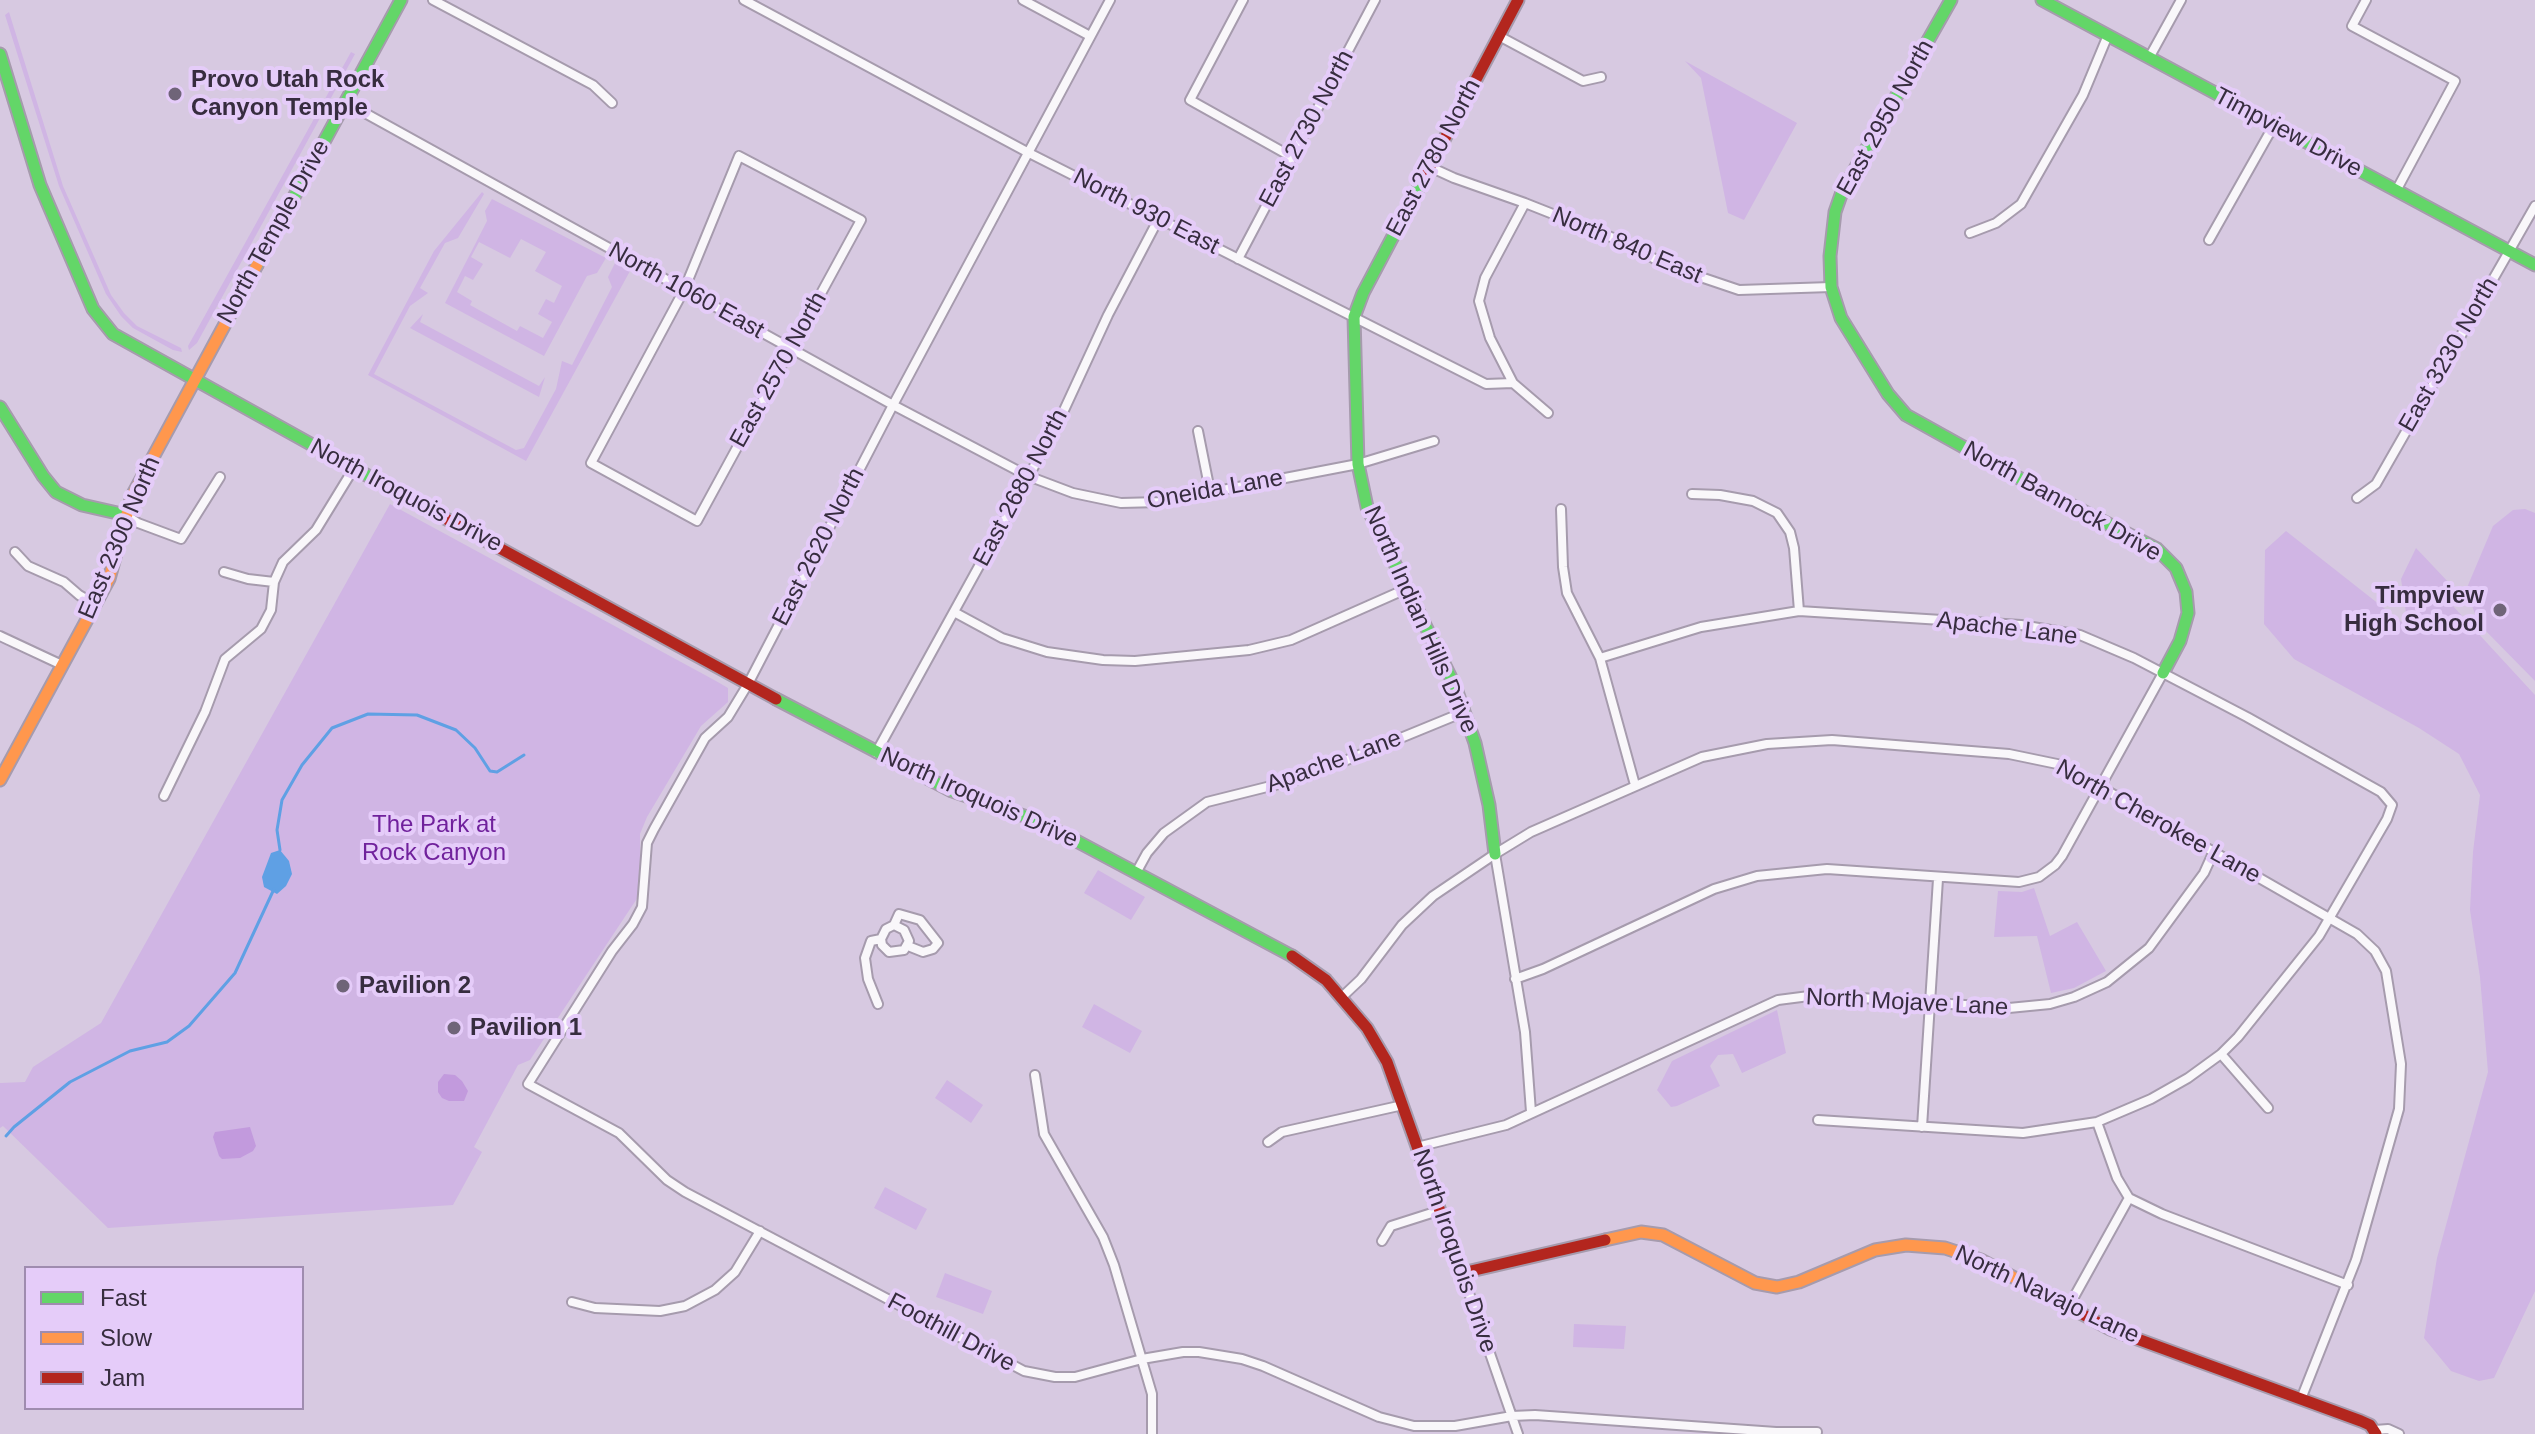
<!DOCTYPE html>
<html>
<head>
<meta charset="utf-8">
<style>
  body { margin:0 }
  #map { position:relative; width:2535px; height:1434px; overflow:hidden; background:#d7c9e1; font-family:Arial,sans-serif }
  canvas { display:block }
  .legend { position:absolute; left:24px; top:1266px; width:280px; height:144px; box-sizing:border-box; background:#e5ccf9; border:2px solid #9f8caf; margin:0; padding:10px 14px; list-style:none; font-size:24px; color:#372d3f }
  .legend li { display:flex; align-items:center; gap:16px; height:40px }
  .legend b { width:40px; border:2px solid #9f8caf }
</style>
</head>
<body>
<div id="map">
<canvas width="2535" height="1434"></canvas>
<ul class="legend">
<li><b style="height:10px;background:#63d668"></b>Fast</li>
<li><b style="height:10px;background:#ff974d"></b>Slow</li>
<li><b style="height:10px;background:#b3261e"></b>Jam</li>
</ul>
</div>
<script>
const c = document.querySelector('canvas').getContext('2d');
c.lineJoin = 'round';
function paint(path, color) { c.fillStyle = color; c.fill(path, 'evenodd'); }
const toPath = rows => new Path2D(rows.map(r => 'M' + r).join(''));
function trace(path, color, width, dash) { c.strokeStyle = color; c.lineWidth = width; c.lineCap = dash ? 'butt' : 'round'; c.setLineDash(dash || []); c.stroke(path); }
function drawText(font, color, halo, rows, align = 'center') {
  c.font = font + ' Arial,sans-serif'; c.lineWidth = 8; c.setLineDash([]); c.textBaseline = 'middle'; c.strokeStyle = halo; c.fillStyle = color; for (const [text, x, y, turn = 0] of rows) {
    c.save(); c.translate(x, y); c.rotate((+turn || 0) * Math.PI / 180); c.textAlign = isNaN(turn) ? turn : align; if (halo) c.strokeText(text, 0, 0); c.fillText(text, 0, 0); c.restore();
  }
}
const green = toPath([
  [9,12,63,186,111,295,124,313,137,326,181,348,182,352,173,350,133,328,121,316,106,294,59,186,5,15],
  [351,52,355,54,197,343,189,350,188,346],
  [1685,61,1797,123,1744,220,1728,213,1701,78],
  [482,192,484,194,458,238,445,243,420,288,428,293,410,306,374,374,516,450,524,448,556,389,562,361,572,365,612,287,608,277,615,263,630,271,526,461,368,375,434,251],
  [492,199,606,258,597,273,587,276,544,356,445,303,487,221,485,211],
  [521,239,546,252,535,271,562,286,554,303,546,299,538,314,552,322,543,338,520,326,517,331,470,305,472,301,457,292,465,276,473,280,483,264,471,257,479,242,510,258],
  [423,314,420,322,539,386,545,377,539,397,410,328],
  [390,504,716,681,728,688,728,702,701,726,647,817,640,834,640,889,636,900,530,1060,518,1065,474,1147,482,1152,453,1205,108,1228,3,1126,0,1128,0,1083,25,1082,33,1067,101,1023],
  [2525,509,2535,513,2535,681,2479,624,2466,590,2493,526,2513,510],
  [2286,531,2408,627,2401,579,2416,548,2451,585,2455,596,2452,605,2535,695,2535,1291,2494,1378,2479,1381,2451,1371,2424,1338,2437,1258,2488,1072,2480,977,2470,910,2473,852,2480,795,2459,754,2419,728,2294,659,2264,624,2265,550],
  [1098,870,1145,897,1131,920,1084,893],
  [2034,888,2050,936,2077,922,2106,971,2074,988,2051,993,2037,936,1994,937,1998,891,2022,892],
  [1094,1004,1142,1031,1130,1053,1082,1027],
  [1777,1010,1786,1053,1742,1073,1733,1054,1718,1055,1710,1066,1720,1086,1677,1106,1671,1107,1657,1090,1672,1061],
  [947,1080,983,1105,971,1123,935,1098],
  [885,1187,927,1209,916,1230,874,1208],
  [945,1273,992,1291,983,1314,936,1297],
  [1574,1324,1626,1326,1624,1349,1573,1347]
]);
const forest = toPath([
  [444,1074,455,1075,462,1081,468,1091,464,1101,449,1101,442,1098,438,1092,438,1082],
  [250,1127,256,1146,253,1151,240,1158,222,1159,219,1156,213,1137,215,1132]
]);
const water = toPath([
  [280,850,289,861,292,874,286,886,277,894,264,887,262,877,271,853]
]);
const stream = toPath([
  [280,850,277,830,282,800,302,765,332,728,368,714,417,715,456,730,475,748,490,771,497,772,524,755],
  [6,1136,14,1127,70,1082,130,1051,167,1042,189,1026,235,973,274,889]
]);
const street = toPath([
  [433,0,593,85,612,103],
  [744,0,1029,153,1486,384,1513,383,1548,413],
  [1023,0,1090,36],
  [1110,0,893,405,748,684,728,717,705,738,654,829,647,843,642,907,633,924,612,951,528,1084,619,1133,667,1180,685,1192,1024,1371,1055,1377,1075,1377,1142,1359,1183,1352,1199,1352,1242,1359,1263,1366,1379,1417,1414,1426,1455,1426,1512,1416,1535,1415,1776,1432,1817,1432],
  [1243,0,1190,100,1292,157],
  [2366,0,2352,26,2455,81,2396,191],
  [1499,36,1583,81,1601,77],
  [2149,58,2181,0],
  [345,102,893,405,1028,476,1073,493,1121,503,1160,502,1358,464,1434,441],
  [739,156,861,220,697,521,591,463,684,290,739,156],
  [1430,167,1454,178,1525,203,1621,241,1668,266,1739,290,1831,287],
  [1970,233,1996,223,2021,204,2083,95,2108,35],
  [2209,240,2274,125],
  [1238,259,1375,0],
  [1513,383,1490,338,1479,301,1485,278,1525,203],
  [1198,431,1210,491],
  [1692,494,1720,495,1753,501,1777,513,1790,532,1794,548,1799,611],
  [2357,498,2376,484,2535,206],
  [1561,509,1563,567,1567,593,1600,658,1635,785],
  [126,515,138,523,181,539,220,477],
  [15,552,28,566,64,582,79,595,96,605],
  [224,572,248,579,274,582],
  [954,612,1002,638,1047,652,1103,660,1135,661,1249,650,1291,640,1406,589],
  [0,636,62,665],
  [1600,658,1701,627,1799,611,2021,625,2080,635,2134,658,2247,717,2381,792,2392,805,2387,819,2319,936,2238,1037,2221,1054,2188,1078,2151,1099,2097,1122,2023,1133,1818,1120],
  [876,753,1059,421,1108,315,1159,218],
  [164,796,205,712,225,659,261,629,271,610,274,582,283,562,316,530,354,468],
  [1495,854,1525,1032,1531,1112],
  [1136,873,1147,853,1164,833,1207,802,1303,778,1464,712],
  [894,925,904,930,909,941,904,950,889,952,882,945,881,939,886,929,894,925,899,914,920,920,938,943,933,949,923,952,908,946],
  [1515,979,1543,969,1714,889,1757,876,1827,869,2019,882,2039,877,2055,865,2062,856,2163,673],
  [1343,996,1361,979,1402,925,1433,896,1495,854,1531,832,1702,757,1767,744,1832,740,2009,754,2062,765,2357,934,2375,951,2386,971,2401,1064,2399,1109,2356,1260,2301,1399],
  [878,1004,868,979,865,958,871,941,881,939],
  [2221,1054,2268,1108],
  [1035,1075,1044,1134,1103,1237,1114,1265,1152,1394,1152,1434],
  [2097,1122,2117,1178,2129,1198,2162,1214,2348,1285],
  [1922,1127,1938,879],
  [1268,1142,1282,1132,1403,1105],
  [1417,1147,1506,1125,1778,1000,1817,995,2009,1008,2050,1004,2074,997,2107,982,2149,948,2204,873,2214,851],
  [1382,1241,1391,1226,1438,1211],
  [1462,1273,1518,1434],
  [572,1302,595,1308,660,1311,685,1306,715,1290,735,1272,760,1231],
  [2069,1306,2129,1198],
  [2375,1430,2388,1429,2399,1434]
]);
const fast = toPath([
  [1951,0,1842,192,1835,212,1830,256,1831,287,1841,318,1888,394,1906,415,2028,483,2157,549,2176,568,2186,592,2188,613,2180,641,2163,673],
  [2042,0,2535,265],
  [0,54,40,185,93,309,113,334,395,491],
  [1426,174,1363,293,1354,317,1358,464,1367,507,1455,686,1475,743,1489,805,1495,854],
  [257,265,401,0],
  [0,407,43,476,56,492,82,505,126,515],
  [776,699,952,791,1027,817,1069,837,1292,956]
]);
const slow = toPath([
  [0,780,109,579,132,496,257,265],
  [1605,1240,1641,1232,1663,1235,1755,1283,1777,1287,1799,1282,1875,1250,1906,1245,1945,1248,1981,1260,2041,1292]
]);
const jam = toPath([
  [1426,174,1518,0],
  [395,491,776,699],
  [1292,956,1326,980,1367,1028,1387,1062,1462,1273,1605,1240],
  [2041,1292,2110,1329,2361,1421,2370,1425,2376,1434]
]);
const markers = [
  [175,94,8,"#6f6478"],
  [2500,610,8,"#6f6478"],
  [343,986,8,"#6f6478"],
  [454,1028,8,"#6f6478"]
];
const poiNames = [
  ["Provo Utah Rock",191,80],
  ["Canyon Temple",191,108],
  ["Timpview",2484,596,"right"],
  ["High School",2484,624,"right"],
  ["Pavilion 2",359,986],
  ["Pavilion 1",470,1028]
];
const streetNames = [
  ["East 2950 North",1886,118,-61],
  ["East 2730 North",1307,129,-62],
  ["Timpview Drive",2288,133,28],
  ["East 2780 North",1434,158,-62],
  ["North 930 East",1146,212,27],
  ["North Temple Drive",274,232,-61],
  ["North 840 East",1627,246,23],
  ["North 1060 East",686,291,29],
  ["East 3230 North",2449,355,-60],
  ["East 2570 North",779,370,-61],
  ["East 2680 North",1021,488,-62],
  ["Oneida Lane",1215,490,-10],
  ["North Iroquois Drive",406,496,28],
  ["North Bannock Drive",2062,502,29],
  ["East 2300 North",120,538,-67],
  ["East 2620 North",819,547,-63],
  ["North Indian Hills Drive",1420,620,66],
  ["Apache Lane",2007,629,7],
  ["Apache Lane",1334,762,-20],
  ["North Iroquois Drive",979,798,24],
  ["North Cherokee Lane",2158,822,29],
  ["North Mojave Lane",1907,1003,3],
  ["North Iroquois Drive",1454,1251,71],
  ["North Navajo Lane",2047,1295,25],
  ["Foothill Drive",951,1333,28]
];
const parkNames = [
  ["The Park at",434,825],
  ["Rock Canyon",434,853]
];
paint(green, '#d0b5e4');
paint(forest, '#c29add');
paint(water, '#5fa0e4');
trace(stream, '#5fa0e4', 3);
trace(street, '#a69bad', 12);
trace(fast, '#a69bad', 15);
trace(slow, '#a69bad', 15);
trace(jam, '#a69bad', 15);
trace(street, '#f9f7fa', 8);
trace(fast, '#63d668', 11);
trace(slow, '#ff974d', 11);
trace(jam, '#b3261e', 11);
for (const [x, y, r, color] of markers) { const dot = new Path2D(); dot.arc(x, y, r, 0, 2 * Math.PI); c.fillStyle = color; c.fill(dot); trace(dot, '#e5ccf9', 3); }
drawText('bold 24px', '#372d3f', '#e5ccf9', poiNames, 'left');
drawText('24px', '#372d3f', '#e5ccf9', streetNames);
drawText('24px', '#70219c', '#e5ccf9', parkNames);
</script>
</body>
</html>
